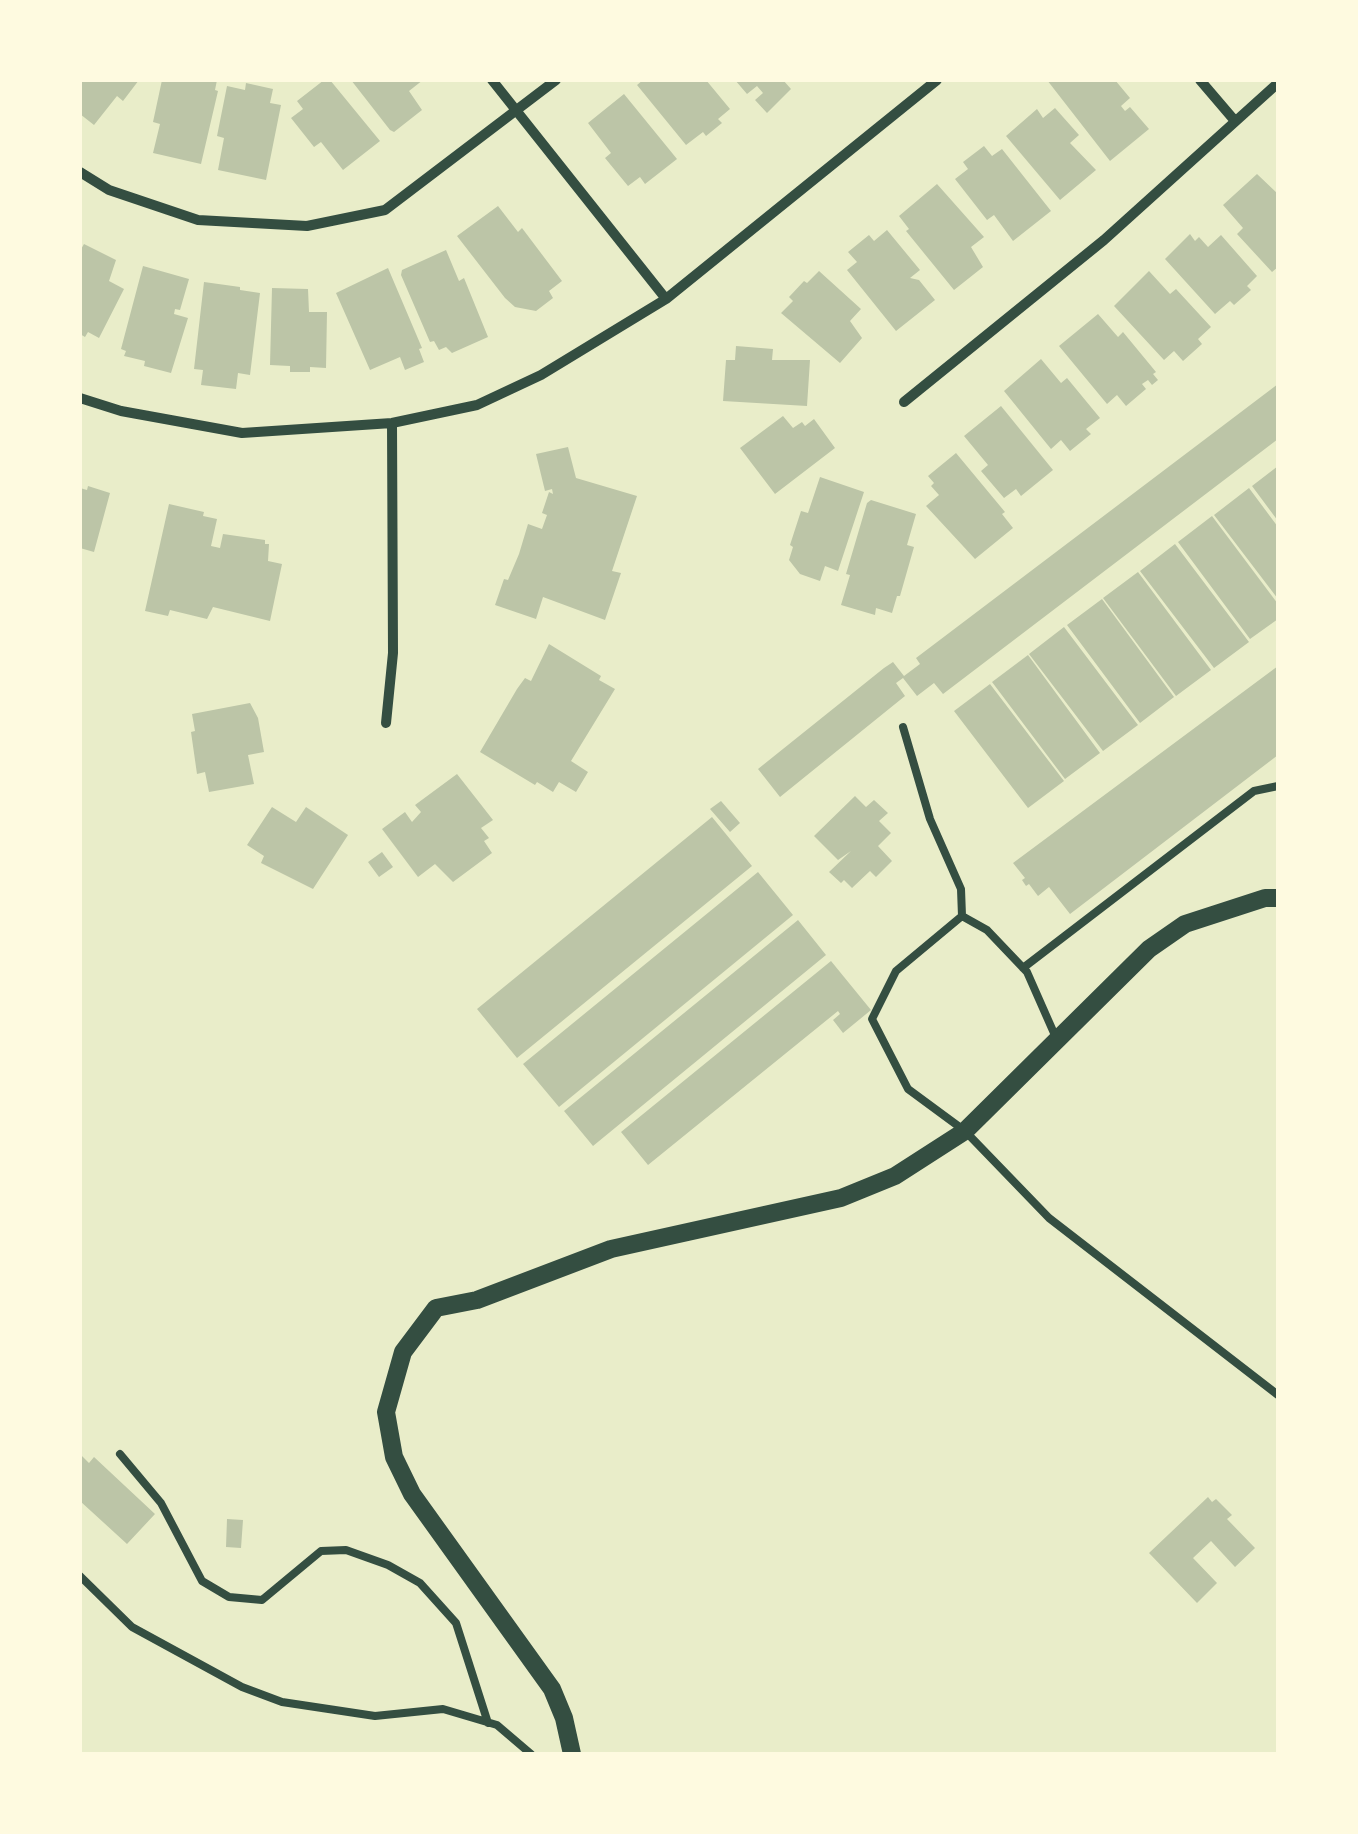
<!DOCTYPE html>
<html>
<head>
<meta charset="utf-8">
<style>
  body { margin:0 }
  #map { position:relative; width:1358px; height:1834px; overflow:hidden; background:#e9edc9; font-family:Georgia,serif }
  canvas { display:block }
  .frame { position:absolute; inset:0; border:82px solid #fefae0; pointer-events:none }
</style>
</head>
<body>
<div id="map">
<canvas width="1358" height="1834"></canvas>
<div class="frame"></div>
</div>
<script>
const c = document.querySelector('canvas').getContext('2d');
c.lineJoin = 'round';
function paint(path, color) { c.fillStyle = color; c.fill(path, 'evenodd'); }
const toPath = rows => new Path2D(rows.map(r => 'M' + r).join(''));
function trace(path, color, width, dash) { c.strokeStyle = color; c.lineWidth = width; c.lineCap = dash ? 'butt' : 'round'; c.setLineDash(dash || []); c.stroke(path); }
const building = toPath([
  [80,80,139,80,123,101,117,96,94,125,80,114],
  [162,80,217,80,215,90,218,91,201,164,153,153,160,124,153,122],
  [324,80,330,80,380,141,343,170,321,142,314,147,291,118,303,109,297,101],
  [351,80,423,80,409,91,422,110,394,132,390,130],
  [643,80,706,80,730,109,718,119,722,123,706,136,703,132,686,145,637,85],
  [735,80,783,80,791,89,767,113,755,100,763,93,757,86,747,94],
  [1047,80,1115,80,1130,98,1121,106,1125,111,1130,107,1149,129,1110,161],
  [246,83,273,89,270,103,281,105,266,180,218,170,224,138,217,136,227,86,245,90],
  [624,94,677,159,645,184,640,177,628,186,605,158,611,153,588,123],
  [1055,108,1079,135,1070,143,1096,170,1060,200,1006,136,1037,109,1043,118],
  [984,146,992,156,1002,149,1051,211,1013,241,994,215,987,220,955,179,968,169,963,162],
  [1257,174,1278,194,1278,267,1272,272,1237,234,1243,228,1223,205],
  [937,184,984,237,971,247,983,267,954,290,906,231,909,229,899,216],
  [498,206,518,232,522,228,562,281,549,291,553,298,536,311,515,307,505,298,457,236],
  [887,230,920,270,910,278,919,280,935,300,896,331,847,270,857,262,848,252,869,235,874,241],
  [1190,234,1195,241,1199,237,1208,247,1221,235,1257,276,1247,286,1251,290,1234,305,1230,301,1215,314,1165,259],
  [84,244,116,260,109,281,124,289,99,338,88,332,85,337,80,334,80,251],
  [446,250,459,281,464,278,488,337,452,353,446,347,439,350,434,341,430,342,401,275,402,270],
  [143,266,189,279,180,310,175,309,174,314,188,318,171,373,144,366,145,361,124,356,126,351,121,349],
  [388,268,422,348,419,349,424,362,405,370,400,357,370,370,336,293],
  [819,271,861,309,850,321,862,338,840,363,781,313,793,301,789,297,804,281,807,283],
  [1149,271,1170,294,1176,289,1211,327,1198,339,1202,344,1183,361,1174,351,1164,360,1114,306],
  [204,282,240,287,240,290,260,293,250,375,238,373,236,389,201,385,203,370,194,369],
  [272,288,308,289,309,312,327,312,326,368,310,367,310,372,290,372,290,366,270,365],
  [1098,314,1118,337,1123,332,1156,372,1153,374,1158,380,1152,385,1148,380,1142,384,1146,389,1126,406,1117,395,1107,404,1059,346],
  [736,346,773,349,772,360,810,360,807,406,723,401,726,360,735,360],
  [1041,359,1061,383,1067,378,1100,418,1086,429,1091,434,1070,451,1061,440,1051,449,1004,391],
  [1278,384,1278,439,943,694,934,683,917,696,903,678,896,683,905,696,780,797,758,769,884,668,893,662,904,676,920,664,916,658],
  [1001,406,1053,470,1021,496,1016,489,1004,498,981,471,988,465,964,436],
  [783,416,793,428,802,422,805,426,814,419,835,448,775,494,740,448],
  [568,447,576,478,637,496,612,571,621,573,605,620,543,597,536,619,495,605,504,579,508,580,519,554,528,524,542,529,547,515,542,513,549,492,553,494,552,489,545,491,536,454],
  [956,453,1005,512,1002,514,1013,528,975,559,926,506,939,495,931,486,934,483,928,476],
  [1278,466,1278,521,1252,486],
  [820,477,864,492,838,571,825,566,820,581,800,574,789,560,793,547,790,545,801,511,808,513],
  [88,486,110,493,94,552,80,548,80,488,87,490],
  [1249,488,1278,527,1278,599,1214,515],
  [871,500,916,514,907,545,914,547,900,596,897,596,892,613,876,608,875,615,841,605,850,575,846,574,867,503],
  [169,504,204,512,203,516,217,519,211,546,220,548,223,534,265,540,265,544,269,544,268,561,282,564,270,621,213,607,207,619,170,610,168,616,145,611],
  [1212,516,1278,604,1278,619,1250,639,1178,542],
  [1175,544,1249,642,1214,668,1140,571],
  [1138,572,1211,670,1176,696,1103,598],
  [1102,599,1174,697,1140,723,1067,625],
  [1064,627,1138,725,1103,751,1029,654],
  [549,644,601,676,599,680,615,689,571,761,588,772,576,792,559,782,553,792,537,782,535,785,480,752,517,689,525,678,531,681],
  [1028,655,1100,753,1065,779,992,682],
  [1278,666,1278,755,1070,914,1049,887,1038,896,1029,884,1026,886,1022,880,1025,878,1013,863],
  [990,684,1064,781,1028,808,954,711],
  [250,703,258,718,264,752,248,755,254,784,209,792,205,772,197,774,191,732,195,731,192,714],
  [457,774,493,820,481,828,489,838,484,841,492,853,453,882,435,864,418,877,382,829,405,812,412,822,421,812,415,805],
  [855,796,866,807,874,800,888,813,879,821,891,833,878,846,892,861,876,877,870,871,852,888,844,880,841,883,829,872,851,851,838,860,814,836],
  [721,801,740,823,730,832,710,809],
  [272,807,296,822,306,807,348,835,313,889,261,863,264,856,247,845],
  [712,817,752,866,517,1058,477,1009],
  [382,852,393,867,379,877,368,862],
  [758,872,793,915,559,1107,523,1064],
  [798,920,826,955,593,1146,564,1111],
  [831,961,871,1010,843,1033,833,1020,840,1014,838,1011,648,1165,621,1132],
  [80,1454,89,1463,94,1457,155,1514,127,1544,80,1501],
  [1208,1497,1212,1502,1216,1499,1232,1515,1227,1519,1255,1548,1235,1567,1211,1541,1193,1558,1217,1583,1197,1603,1149,1553],
  [227,1519,243,1520,241,1548,226,1547]
]);
const service = toPath([
  [903,727,930,819,961,889,962,916],
  [1023,968,1254,791,1278,786],
  [1057,1040,1027,972,987,930,962,916,896,971,872,1019,908,1089,965,1131,1049,1218,1278,1395],
  [120,1454,161,1503,202,1581,229,1597,262,1600,321,1551,346,1550,388,1565,420,1583,456,1623,488,1723],
  [80,1576,132,1627,242,1687,282,1702,375,1716,443,1709,497,1725,531,1754]
]);
const minor = toPath([
  [492,80,666,299],
  [1200,80,1235,121],
  [80,172,109,190,198,220,307,226,385,210,556,80],
  [80,398,121,411,242,433,392,423,477,405,541,375,666,299,937,80],
  [904,402,1104,240,1278,83],
  [386,723,393,653,392,423]
]);
const tertiary = toPath([
  [572,1754,564,1718,552,1689,412,1494,394,1457,386,1412,403,1352,436,1308,477,1300,611,1249,841,1198,895,1176,965,1131,1149,949,1185,924,1265,898,1278,898]
]);
paint(building, '#bcc5a7');
trace(service, '#344e41', 8);
trace(minor, '#344e41', 10);
trace(tertiary, '#344e41', 18);
</script>
</body>
</html>
